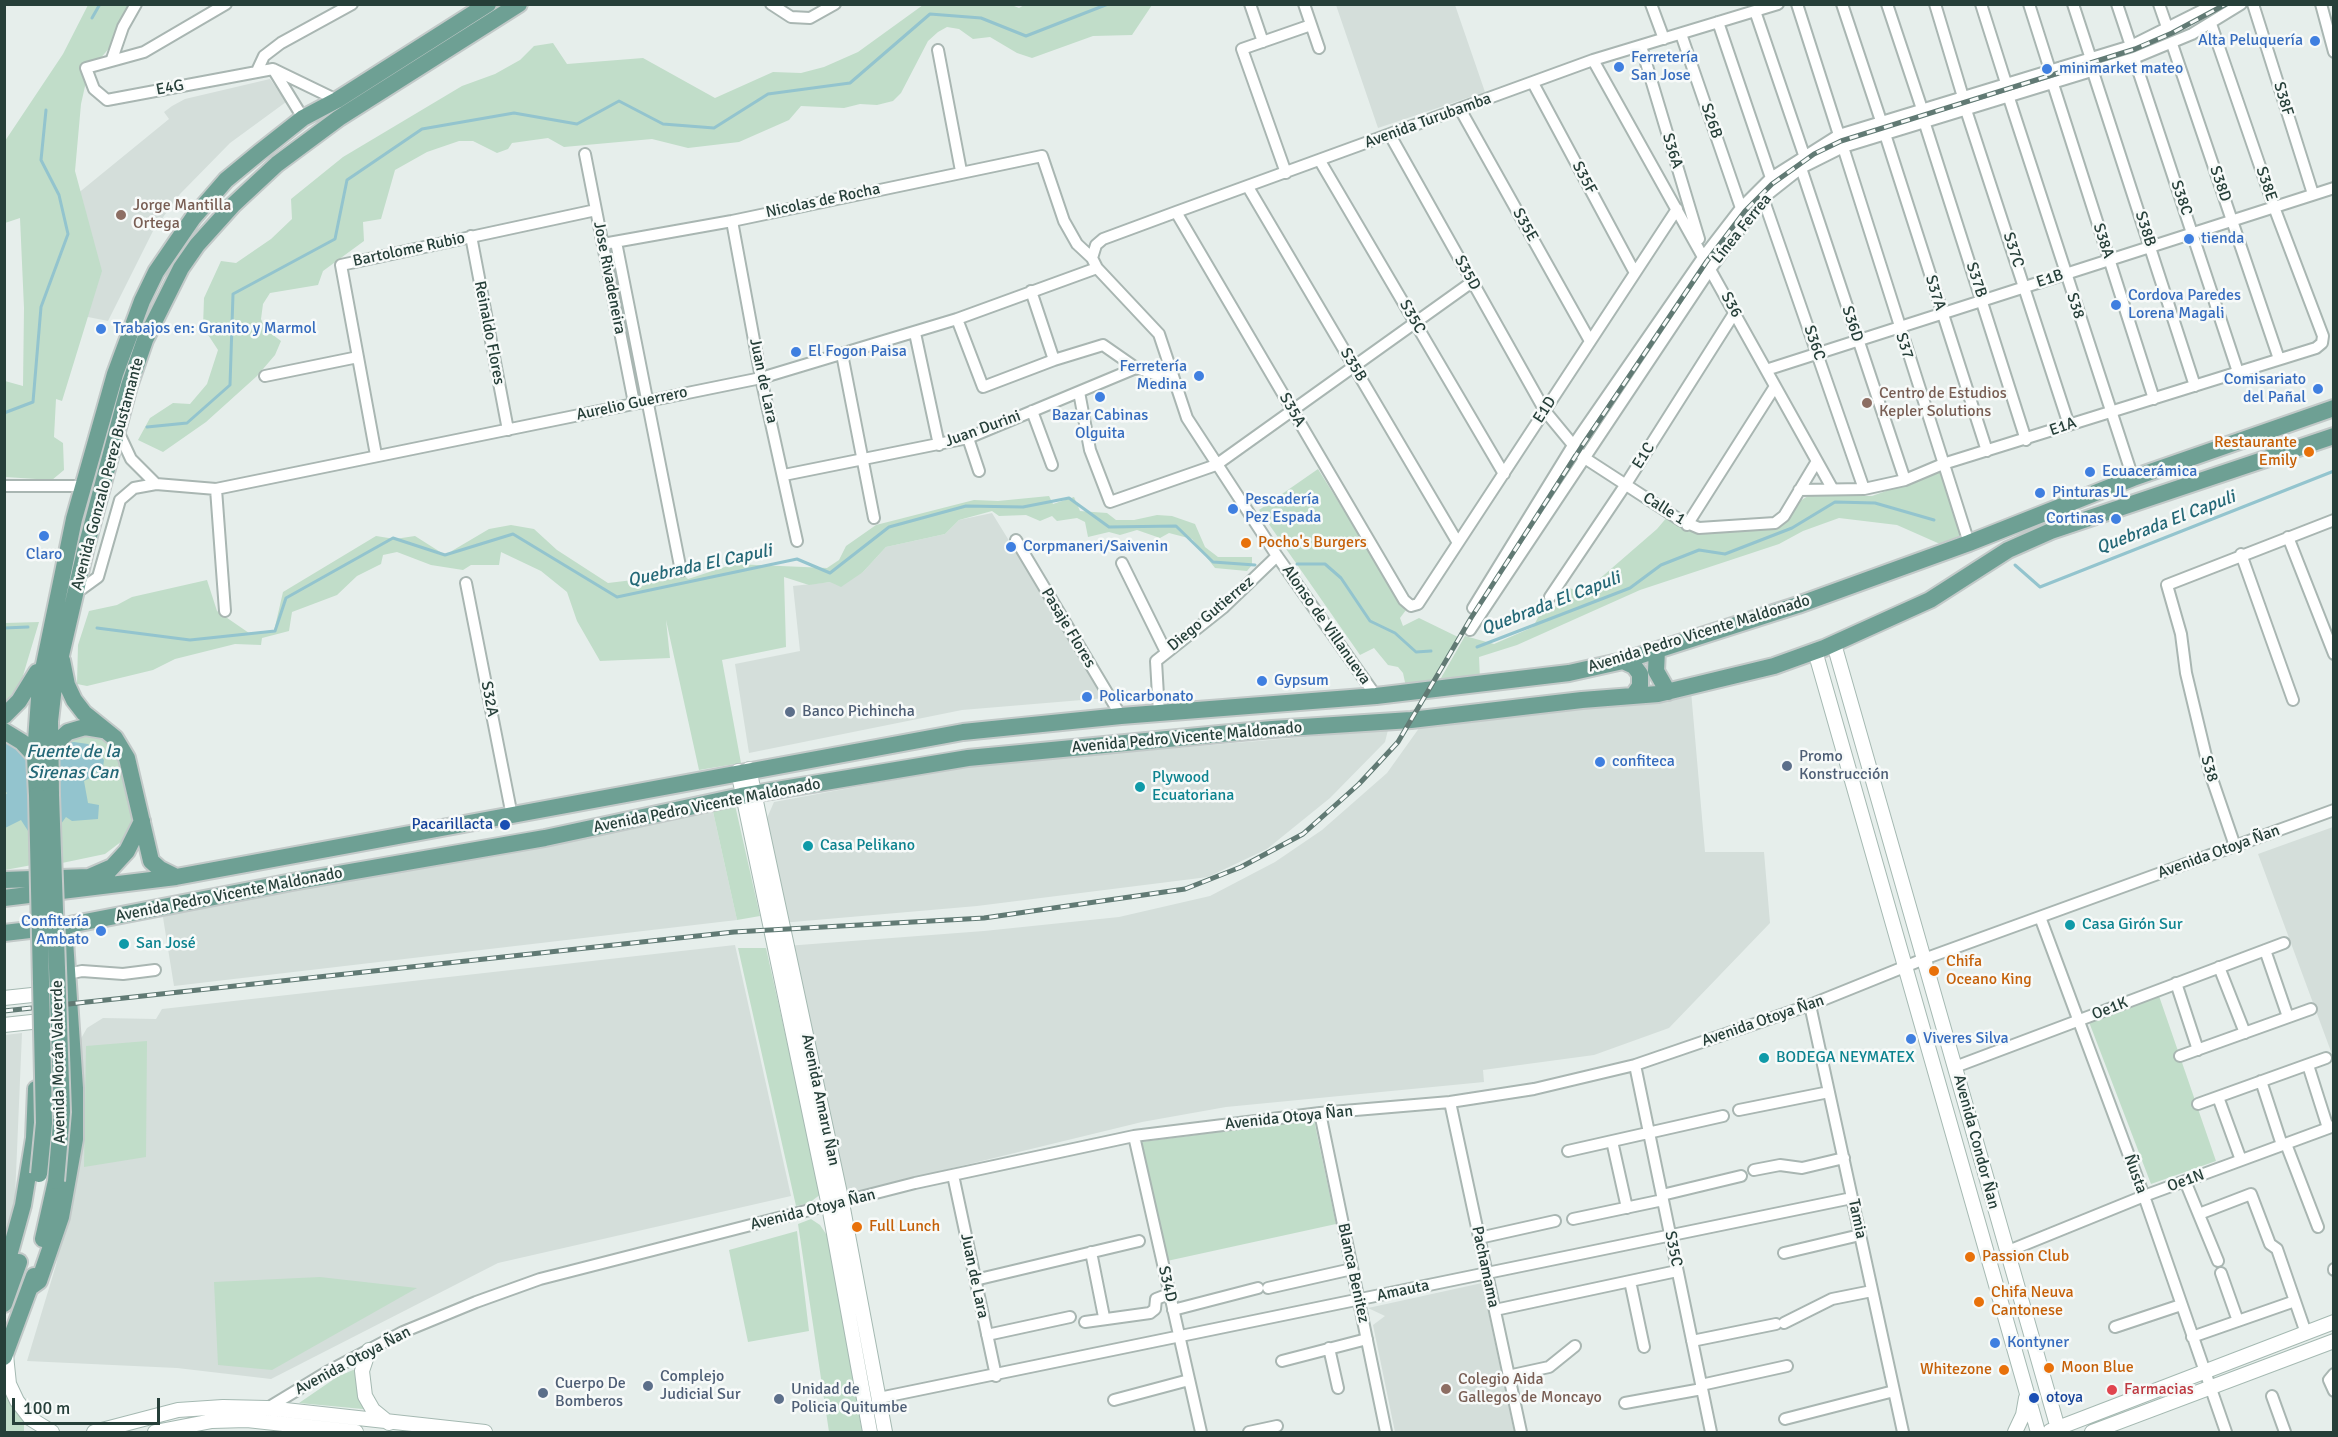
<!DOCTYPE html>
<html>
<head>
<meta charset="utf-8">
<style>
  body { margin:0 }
  #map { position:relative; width:2338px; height:1437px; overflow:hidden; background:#e6eeeb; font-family:Signika,sans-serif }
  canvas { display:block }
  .frame { position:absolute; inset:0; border:6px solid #263f39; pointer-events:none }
  .scale { position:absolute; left:12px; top:1398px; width:148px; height:27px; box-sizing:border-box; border:3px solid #263f39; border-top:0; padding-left:8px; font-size:18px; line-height:21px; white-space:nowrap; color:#263f39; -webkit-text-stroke:4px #f7faf9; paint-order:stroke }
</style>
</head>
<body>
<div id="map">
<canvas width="2338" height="1437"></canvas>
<div class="frame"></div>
<div class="scale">100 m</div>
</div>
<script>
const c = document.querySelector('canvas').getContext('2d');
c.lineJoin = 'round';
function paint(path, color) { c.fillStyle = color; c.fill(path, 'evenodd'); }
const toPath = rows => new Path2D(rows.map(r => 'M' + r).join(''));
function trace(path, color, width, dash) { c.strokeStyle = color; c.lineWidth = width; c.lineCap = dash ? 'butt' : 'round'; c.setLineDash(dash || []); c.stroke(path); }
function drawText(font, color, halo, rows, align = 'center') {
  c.font = font + ' Signika,sans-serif'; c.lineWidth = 5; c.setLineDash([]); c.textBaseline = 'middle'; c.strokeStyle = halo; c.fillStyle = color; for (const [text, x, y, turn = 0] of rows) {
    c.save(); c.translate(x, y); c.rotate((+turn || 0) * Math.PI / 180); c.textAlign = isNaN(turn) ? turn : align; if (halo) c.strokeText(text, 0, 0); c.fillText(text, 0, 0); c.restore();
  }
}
const built = toPath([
  [1336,5,1455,5,1485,92,1378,128],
  [270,79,286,102,230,143,180,194,153,231,108,321,68,313,71,199,169,119,164,112,172,106,185,99],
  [992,513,1106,698,962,710,749,753,735,664,800,651,793,586,830,582,863,572,886,547,945,534,959,520],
  [1691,691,1705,852,1764,852,1770,923,1669,1028,1594,1055,1483,1070,1484,1082,1226,1107,1142,1122,846,1194,786,946,984,931,1119,917,1210,896,1275,862,1322,830,1387,773,1422,724],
  [1388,730,1385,742,1330,798,1267,849,1208,877,977,906,781,923,764,825,774,802,975,765],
  [712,807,737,920,174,986,161,905],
  [2333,827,2333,1057,2258,854],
  [735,945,791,1196,498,1263,271,1379,177,1368,27,1361,56,1265,79,1147,79,1042,87,1028,103,1018,156,1019,162,1009],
  [22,1033,14,1221,5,1250,5,1035],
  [1482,1283,1514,1432,1395,1432,1373,1325,1385,1316,1368,1308]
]);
const green = toPath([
  [1009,4,1019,8,1026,4,1152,5,1132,35,1093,36,1032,58,1017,53,990,37,973,39,959,29,947,27,938,32,928,41,901,93,893,101,877,105,860,104,844,108,801,106,789,120,739,142,688,148,652,139,564,147,548,138,512,143,508,149,497,153,473,141,459,141,427,152,395,170,381,219,363,222,364,241,323,271,318,285,270,293,263,304,261,319,265,329,281,341,275,355,257,376,206,422,163,452,138,440,150,418,173,403,190,404,207,384,218,350,203,327,204,298,221,261,236,263,271,239,292,219,291,199,343,157,462,86,495,74,520,60,534,46,553,43,567,64,643,58,715,98,773,72,801,73,824,67,858,52,923,5],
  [88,5,133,5,111,46,88,73,81,104,75,171,102,271,62,401,56,399,54,437,63,443,64,470,52,480,5,477,5,381,23,386,24,308,20,218,5,223,5,141,63,54],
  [1318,469,1406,610,1400,618,1403,626,1419,618,1458,637,1430,684,1406,687,1403,673,1398,667,1388,665,1374,648,1360,655,1259,510],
  [1940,472,1963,539,1940,544,1897,525,1839,518,1803,531,1779,544,1640,590,1517,645,1479,657,1480,679,1437,685,1465,636,1494,644,1533,627,1542,610,1556,606,1568,587,1582,594,1657,529,1668,516,1685,527,1786,518,1800,501,1808,496,1872,496],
  [1049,496,1053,504,1074,497,1080,511,1107,513,1116,520,1134,520,1157,515,1172,516,1195,524,1205,547,1218,557,1252,557,1252,565,1247,571,1215,568,1192,539,1169,533,1160,538,1137,530,1120,535,1109,532,1088,537,1085,522,1077,518,1057,521,1052,516,1040,521,1026,515,999,516,992,511,959,520,945,534,886,547,863,572,841,587,830,582,809,585,784,577,786,647,722,660,741,763,699,770,666,620,670,658,600,661,577,621,567,592,541,571,501,552,499,565,471,565,463,570,431,565,397,552,383,555,381,564,357,576,337,595,292,612,289,631,262,638,261,645,235,644,175,659,153,670,87,686,77,684,78,645,89,611,117,605,132,597,207,580,217,611,249,633,274,631,283,592,376,536,395,539,415,536,445,555,489,529,511,525,534,529,557,550,608,583,633,580,665,568,678,570,688,579,734,564,827,568,839,560,846,546,876,525,974,500,998,501],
  [39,622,22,679,5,704,5,623],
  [81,727,122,747,132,819,126,838,105,854,62,863,58,828,55,749],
  [5,731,24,748,32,865,5,870],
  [735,805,760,916,737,920,712,807],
  [738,948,766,948,821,1194,809,1203,796,1206],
  [2159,996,2216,1161,2151,1184,2089,1022],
  [147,1041,146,1157,84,1167,86,1046],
  [1314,1120,1336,1224,1167,1261,1141,1142],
  [811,1219,820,1225,830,1240,862,1432,829,1432,798,1224],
  [797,1231,809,1331,748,1342,729,1250],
  [320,1277,417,1288,272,1370,218,1365,214,1282],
  [353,1370,362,1371,373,1410,299,1403,337,1377],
  [4,1389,24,1418,24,1432,5,1432]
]);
const water = toPath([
  [4,741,16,746,29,760,30,834,21,820,5,828,5,796,7,793,5,791],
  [74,742,88,744,104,760,102,774,94,772,92,777,84,781,88,803,99,805,98,819,72,821,66,817,58,828,55,744]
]);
const stream = toPath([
  [92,18,100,4],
  [4,413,33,402,41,307,68,234,59,195,41,160,46,110],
  [147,427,187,423,230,385,233,294,335,239,347,180,422,129,514,113,577,124,619,101,663,124,714,128,768,94,850,83,930,14,981,18,1026,36,1108,4],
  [1297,564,1325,564,1341,578,1370,621,1395,633,1416,652,1431,651],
  [2015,565,2040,587,2334,471],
  [4,628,28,627],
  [97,628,190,640,275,631,286,598,393,538,445,555,513,534,617,597,797,559,830,573,889,527,966,506,1023,507,1069,498,1109,527,1176,526,1213,562,1255,565],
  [1477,647,1630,588,1661,565,1699,550,1725,554,1792,528,1835,502,1875,503,1934,520]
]);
const street = toPath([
  [226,4,144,52,86,68,94,89,107,100,273,69,337,100],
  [771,4,791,17,810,18,835,4],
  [1250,4,1263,42],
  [1304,4,1319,48],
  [1651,4,1664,39],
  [1797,4,1839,135],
  [1842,4,1881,121],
  [1887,4,1922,109],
  [1935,4,1963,97],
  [1981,4,2006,83],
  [2029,4,2050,70],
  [2073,4,2091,59],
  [2117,4,2131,46],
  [2159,4,2168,30],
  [2253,4,2313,194],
  [2321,4,2334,52],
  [1755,11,1804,155],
  [1718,22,1771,178],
  [1681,34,1741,208],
  [2172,44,2279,359],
  [1641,46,1699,239],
  [938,50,961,171],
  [2134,58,2238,372],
  [112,59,123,27,136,4],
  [1593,60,1832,488],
  [273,69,303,118],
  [257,71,264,56,281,43,352,4],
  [2093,72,2195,386],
  [1533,83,1635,273],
  [2053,84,2154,399],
  [2009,98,2133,478],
  [1460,109,1590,341],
  [1966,110,2069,425],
  [1924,121,2026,440],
  [1885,134,1987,451],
  [1390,135,1545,411,1583,457,1680,520,1699,528,1775,523,1784,516,1817,461],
  [1843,147,1969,543],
  [585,154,634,403],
  [1320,161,1504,474],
  [1801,168,1905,480],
  [1286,173,1242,49,1311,25],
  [1248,187,1458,543],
  [1763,198,1864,489],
  [1176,212,1404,600,1411,606,1418,604,1677,209],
  [732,221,761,378,797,541],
  [471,236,508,430],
  [616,242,681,571],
  [603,244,732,221,1042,156,1064,221,1077,244,1092,258,1097,268,1159,334,1187,418,1277,556,1376,696],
  [1092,258,1096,245,1103,239,1176,212,1593,60,1778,4],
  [1031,291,1054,360],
  [957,319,983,387,1054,360,1103,345,1136,368],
  [915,333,939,445],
  [842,354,874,518],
  [1766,370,2334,188],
  [265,376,358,357],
  [1079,392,1090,450,1110,502,1216,465,1472,282],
  [1032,411,1052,465],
  [117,429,131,459,156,484],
  [968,438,979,471],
  [376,455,341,265,596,210],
  [784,475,968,438,1136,368,1173,380],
  [4,486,83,486],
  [216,489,225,611],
  [1799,490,1864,489,1905,480,1943,464,2316,348,2322,343,2323,336,2274,207,2211,24],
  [1687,525,1774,388],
  [2288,537,2334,654],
  [1016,540,1121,716],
  [2241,554,2293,700],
  [1122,563,1166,652],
  [466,583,512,816],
  [76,593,98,577,120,500,134,488,156,484,216,489,761,378,957,319,1097,268],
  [1550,597,1626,484,1735,312],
  [1473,608,1572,447,1704,256,1741,208,1771,178,1839,135,2131,46,2215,4],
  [1470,630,1711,268,1763,198,1801,168,1843,147,2134,58,2192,34,2241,4],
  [1159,713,1156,661,1224,607,1277,556],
  [2235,846,2210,773,2186,673,2181,634,2167,585,2334,520],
  [2040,917,2144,1196,2226,1432],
  [2265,950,2288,1017],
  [2219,967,2245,1033],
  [67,974,82,971,123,974,155,970],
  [2176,983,2198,1050],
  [1810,1005,1903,1432],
  [2180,1056,2311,1009],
  [1635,1065,1711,1432],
  [2308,1065,2328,1128],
  [1955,1067,2284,943],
  [2261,1081,2282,1145],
  [2218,1097,2241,1160],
  [1450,1102,1521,1432],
  [2198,1104,2326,1058],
  [1739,1110,1829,1092],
  [1320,1113,1386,1432],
  [1134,1136,1201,1432],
  [1612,1141,1627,1208],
  [2286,1144,2318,1227],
  [1568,1151,1723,1116],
  [1754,1170,1780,1165,1802,1168,1844,1158],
  [953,1175,996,1376],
  [2185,1181,2218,1261],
  [1662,1195,1741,1176],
  [2199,1214,2251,1194,2270,1244,2277,1249,2306,1333],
  [1573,1219,1663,1200],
  [1479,1238,1555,1221],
  [1091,1252,1104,1317],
  [2006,1252,2144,1196,2334,1126],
  [1784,1253,1860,1235],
  [2334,1269,2334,1270],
  [2221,1273,2238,1321],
  [975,1280,1139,1241],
  [1630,1281,1644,1347],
  [1268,1288,1352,1269],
  [1173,1310,1258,1288],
  [1495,1310,1677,1271],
  [1085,1322,1150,1313,1155,1309,1156,1299,1169,1294],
  [1784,1323,1832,1299,1872,1291],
  [2115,1327,2181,1305],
  [987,1335,1070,1317],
  [2192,1337,2295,1301],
  [1692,1341,1776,1324],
  [1329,1348,1338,1388],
  [1282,1361,1367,1339],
  [2334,1374,2329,1380,2334,1391],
  [1508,1376,1549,1367,1575,1346],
  [1701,1385,1787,1366],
  [2272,1396,2285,1432],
  [879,1398,1852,1198],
  [1114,1400,1189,1380],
  [1625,1403,1702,1389],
  [266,1409,327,1372,403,1332,476,1302,540,1279,915,1183,1134,1136,1320,1113,1450,1102,1534,1089,1635,1065,1810,1005,1924,959,2334,810],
  [1785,1419,1894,1391],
  [1249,1432,1277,1426]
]);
const secondary = toPath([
  [1834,644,2059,1432],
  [1815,651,2038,1432],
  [749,769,842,1203,885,1432],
  [738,771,829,1206,870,1432],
  [4,998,51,993],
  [4,1025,50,1020],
  [369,1350,362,1371,365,1396,373,1410,389,1423],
  [6,1355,9,1384,17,1401,31,1419,52,1432],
  [2050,1431,2334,1322],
  [94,1432,178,1410,223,1407,267,1408,485,1432],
  [155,1432,212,1421,247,1420,356,1432],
  [2015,1432,2023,1415,2026,1398],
  [2092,1432,2334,1341]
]);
const primary = toPath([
  [1657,650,1656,671,1668,692],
  [62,660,67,685,74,700,84,713,115,738,127,758,151,861,160,869,176,877],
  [1623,661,1634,666,1640,674,1640,686,1633,696],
  [4,716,19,701,37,672],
  [4,731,22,742,35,756],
  [50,756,58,741,68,732,85,727,103,730],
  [37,795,35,756,40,684,74,519,115,374,142,301,156,272,193,218,226,180,260,152,303,118,337,100,488,4],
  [51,795,50,721,54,686,85,551,129,386,145,340,181,268,197,245,233,205,277,164,339,118,519,4],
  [104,876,127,851,142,821],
  [4,880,89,877,112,867],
  [4,898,176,877,963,732,1121,716,1376,696,1569,673,1623,661,1798,605,1969,543,2133,478,2334,408],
  [4,933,64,926,292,882,545,838,741,796,968,758,1272,729,1411,720,1582,700,1658,694,1774,666,1824,648,1930,600,2008,550,2051,531,2334,436],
  [43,1239,56,1181],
  [4,1274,23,1205,34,1138,36,1089],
  [32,1286,39,1281,61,1217,75,1139,75,1088,64,926],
  [4,1304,19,1262],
  [4,1357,34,1276]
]);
const rail = toPath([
  [4,1011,734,932,984,918,1185,889,1241,867,1303,834,1359,784,1398,742,1471,618,1582,446,1707,261,1745,211,1772,184,1814,154,1841,141,2135,49,2172,33,2226,4]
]);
const primaryBridge = toPath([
  [37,795,44,1123,39,1174],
  [51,795,62,1112,56,1181]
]);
const markers = [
  [2315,41,6,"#3f7fe0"],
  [1619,67,6,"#3f7fe0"],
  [2047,69,6,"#3f7fe0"],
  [121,215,6,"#8d6e63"],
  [2189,239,6,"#3f7fe0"],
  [2116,305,6,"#3f7fe0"],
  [101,329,6,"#3f7fe0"],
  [796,352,6,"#3f7fe0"],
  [1199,376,6,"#3f7fe0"],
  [2318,389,6,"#3f7fe0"],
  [1100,397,6,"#3f7fe0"],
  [1867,403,6,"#8d6e63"],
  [2309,452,6,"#e8710a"],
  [2090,472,6,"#3f7fe0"],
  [2040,493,6,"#3f7fe0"],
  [1233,509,6,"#3f7fe0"],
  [2116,519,6,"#3f7fe0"],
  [44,536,6,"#3f7fe0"],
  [1246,543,6,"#e8710a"],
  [1011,547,6,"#3f7fe0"],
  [1262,681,6,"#3f7fe0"],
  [1087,697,6,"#3f7fe0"],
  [790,712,6,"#5c6f8a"],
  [1600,762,6,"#3f7fe0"],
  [1787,766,6,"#5c6f8a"],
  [1140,787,6,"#0f9aa8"],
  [505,825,6,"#1a4fb4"],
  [808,846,6,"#0f9aa8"],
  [2070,925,6,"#0f9aa8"],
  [101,931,6,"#3f7fe0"],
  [124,944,6,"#0f9aa8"],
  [1934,971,6,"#e8710a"],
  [1911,1039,6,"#3f7fe0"],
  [1764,1058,6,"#0f9aa8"],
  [857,1227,6,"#e8710a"],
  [1970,1257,6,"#e8710a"],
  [1979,1302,6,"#e8710a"],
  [1995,1343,6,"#3f7fe0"],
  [2049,1368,6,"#e8710a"],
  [2004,1370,6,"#e8710a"],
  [648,1386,6,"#5c6f8a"],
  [1446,1389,6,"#8d6e63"],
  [2112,1390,6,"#e0444e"],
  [543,1393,6,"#5c6f8a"],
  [2034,1398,6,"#1a4fb4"],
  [779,1399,6,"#5c6f8a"]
];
const shopNames = [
  ["Alta Peluquería",2303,41,"right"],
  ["Ferretería",1631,58],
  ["San Jose",1631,76],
  ["minimarket mateo",2059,69],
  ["tienda",2201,239],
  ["Cordova Paredes",2128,296],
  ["Lorena Magali",2128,314],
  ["Trabajos en: Granito y Marmol",113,329],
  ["El Fogon Paisa",808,352],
  ["Ferretería",1187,367,"right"],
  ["Medina",1187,385,"right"],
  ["Comisariato",2306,380,"right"],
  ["del Pañal",2306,398,"right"],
  ["Bazar Cabinas",1100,416,"center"],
  ["Olguita",1100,434,"center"],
  ["Ecuacerámica",2102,472],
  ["Pinturas JL",2052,493],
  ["Pescadería",1245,500],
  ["Pez Espada",1245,518],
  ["Cortinas",2104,519,"right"],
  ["Corpmaneri/Saivenin",1023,547],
  ["Claro",44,555,"center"],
  ["Gypsum",1274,681],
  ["Policarbonato",1099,697],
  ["confiteca",1612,762],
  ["Confitería",89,922,"right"],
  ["Ambato",89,940,"right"],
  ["Viveres Silva",1923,1039],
  ["Kontyner",2007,1343]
];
const streetNames = [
  ["E4G",170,88,-11],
  ["S38F",2283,99,73],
  ["Avenida Turubamba",1428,121,-20],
  ["S26B",1711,121,71],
  ["S36A",1672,151,73],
  ["S35F",1584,178,62],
  ["S38D",2220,184,71],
  ["S38E",2266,184,71],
  ["S38C",2181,198,71],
  ["Nicolas de Rocha",823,201,-12],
  ["S35E",1525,225,61],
  ["Línea Ferrea",1742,229,-51],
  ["S38B",2145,229,72],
  ["S38A",2103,241,72],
  ["Bartolome Rubio",409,250,-12],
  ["S37C",2013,250,72],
  ["S35D",1467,273,61],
  ["Jose Rivadeneira",609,278,79],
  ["E1B",2050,279,-18],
  ["S37B",1976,280,72],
  ["S37A",1935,293,73],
  ["S36",1731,305,61],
  ["S38",2075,306,72],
  ["S35C",1412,317,60],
  ["S36D",1852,324,72],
  ["Reinaldo Flores",489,333,79],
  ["S36C",1814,343,71],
  ["S37",1904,346,72],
  ["S35B",1353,365,59],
  ["Juan de Lara",763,381,78],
  ["Aurelio Guerrero",632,404,-12],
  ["S35A",1292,410,60],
  ["E1D",1545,410,-57],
  ["E1A",2063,427,-19],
  ["Juan Durini",983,429,-20],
  ["E1C",1644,456,-58],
  ["Avenida Gonzalo Perez Bustamante",108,474,-75],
  ["Calle 1",1664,509,32],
  ["Diego Gutierrez",1211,614,-40],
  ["Alonso de Villanueva",1326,625,55],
  ["Pasaje Flores",1068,628,59],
  ["Avenida Pedro Vicente Maldonado",1699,634,-17],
  ["S32A",489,699,79],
  ["Avenida Pedro Vicente Maldonado",1187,738,-5],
  ["S38",2209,769,74],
  ["Avenida Pedro Vicente Maldonado",707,806,-11],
  ["Avenida Otoya Ñan",2219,852,-20],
  ["Avenida Pedro Vicente Maldonado",229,895,-11],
  ["Oe1K",2110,1009,-21],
  ["Avenida Otoya Ñan",1763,1021,-19],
  ["Avenida Morán Valverde",59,1062,-91],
  ["Avenida Amaru Ñan",820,1100,78],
  ["Avenida Otoya Ñan",1289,1118,-6],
  ["Avenida Condor Ñan",1976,1142,75],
  ["Ñusta",2135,1174,70],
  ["Oe1N",2186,1181,-20],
  ["Avenida Otoya Ñan",813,1210,-14],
  ["Tamia",1857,1219,78],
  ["S35C",1673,1249,78],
  ["Pachamama",1485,1267,78],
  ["Blanca Benitez",1353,1273,78],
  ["Juan de Lara",974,1276,78],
  ["S34D",1167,1284,77],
  ["Amauta",1403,1291,-12],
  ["Avenida Otoya Ñan",353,1361,-28]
];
const educationNames = [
  ["Jorge Mantilla",133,206],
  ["Ortega",133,224],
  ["Centro de Estudios",1879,394],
  ["Kepler Solutions",1879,412],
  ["Colegio Aida",1458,1380],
  ["Gallegos de Moncayo",1458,1398]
];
const foodNames = [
  ["Restaurante",2297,443,"right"],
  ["Emily",2297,461,"right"],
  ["Pocho's Burgers",1258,543],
  ["Chifa",1946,962],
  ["Oceano King",1946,980],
  ["Full Lunch",869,1227],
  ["Passion Club",1982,1257],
  ["Chifa Neuva",1991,1293],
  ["Cantonese",1991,1311],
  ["Moon Blue",2061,1368],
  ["Whitezone",1992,1370,"right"]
];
const serviceNames = [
  ["Banco Pichincha",802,712],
  ["Promo",1799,757],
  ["Konstrucción",1799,775],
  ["Complejo",660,1377],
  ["Judicial Sur",660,1395],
  ["Cuerpo De",555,1384],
  ["Bomberos",555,1402],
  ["Unidad de",791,1390],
  ["Policia Quitumbe",791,1408]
];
const cultureNames = [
  ["Plywood",1152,778],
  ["Ecuatoriana",1152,796],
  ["Casa Pelikano",820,846],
  ["Casa Girón Sur",2082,925],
  ["San José",136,944],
  ["BODEGA NEYMATEX",1776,1058]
];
const transitNames = [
  ["Pacarillacta",493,825],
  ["otoya",2046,1398,"left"]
];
const healthNames = [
  ["Farmacias",2124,1390]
];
const waterNames = [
  ["Quebrada El Capuli",2166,523,-21],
  ["Quebrada El Capuli",700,566,-12],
  ["Quebrada El Capuli",1551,604,-21],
  ["Fuente de la",73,752],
  ["Sirenas Can",73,773]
];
paint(built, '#d4deda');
paint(green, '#c1ddc9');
paint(water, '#93c4ce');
trace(stream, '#93c4ce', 3);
trace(street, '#a9b6b2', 14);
trace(secondary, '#a5b9b2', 16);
trace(primary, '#c2c9c8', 20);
trace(street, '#fff', 10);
trace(secondary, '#fff', 14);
trace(primary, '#6ea094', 16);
trace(rail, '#617a74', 5);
trace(rail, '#f7faf9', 3, [9]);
trace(primaryBridge, '#c2c9c8', 20, []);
trace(primaryBridge, '#6ea094', 16);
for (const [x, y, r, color] of markers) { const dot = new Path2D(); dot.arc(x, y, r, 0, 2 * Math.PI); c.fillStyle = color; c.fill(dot); trace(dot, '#f7faf9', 2); }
drawText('16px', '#366cbe', '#f7faf9', shopNames, 'left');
drawText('16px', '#263f39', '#f7faf9', streetNames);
drawText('16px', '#785e54', '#f7faf9', educationNames, 'left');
drawText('16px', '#c56008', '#f7faf9', foodNames, 'left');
drawText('16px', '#4e5e75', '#f7faf9', serviceNames, 'left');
drawText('16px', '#0d838f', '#f7faf9', cultureNames, 'left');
drawText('16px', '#164399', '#f7faf9', transitNames, 'right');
drawText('16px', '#be3a42', '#f7faf9', healthNames, 'left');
drawText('italic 18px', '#246877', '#f7faf9', waterNames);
</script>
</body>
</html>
